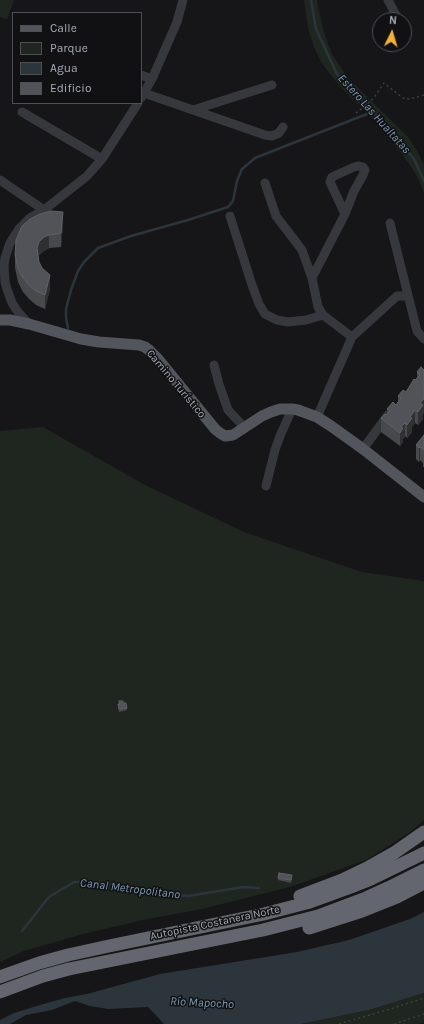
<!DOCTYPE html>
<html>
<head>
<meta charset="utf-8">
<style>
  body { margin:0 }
  #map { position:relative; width:424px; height:1024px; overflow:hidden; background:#161618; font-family:Karla,sans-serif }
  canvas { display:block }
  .legend { position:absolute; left:12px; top:12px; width:130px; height:92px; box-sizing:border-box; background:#111113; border:1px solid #4d4f55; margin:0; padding:5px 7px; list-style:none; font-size:12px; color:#a8adb8 }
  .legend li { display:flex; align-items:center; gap:8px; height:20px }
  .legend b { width:20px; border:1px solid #4d4f55 }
  .north { position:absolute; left:372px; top:12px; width:40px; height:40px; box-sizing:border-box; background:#111113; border:1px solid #4d4f55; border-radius:50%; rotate:5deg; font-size:11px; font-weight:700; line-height:16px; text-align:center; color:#a8adb8 }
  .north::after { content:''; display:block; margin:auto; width:14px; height:18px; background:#f2b134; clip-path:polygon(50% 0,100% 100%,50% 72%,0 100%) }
</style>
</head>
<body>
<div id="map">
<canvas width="424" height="1024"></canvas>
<ul class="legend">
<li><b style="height:5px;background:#53555c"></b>Calle</li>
<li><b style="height:11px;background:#1e261f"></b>Parque</li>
<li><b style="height:11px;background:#2c353c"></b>Agua</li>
<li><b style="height:11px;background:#525359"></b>Edificio</li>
</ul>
<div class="north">N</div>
</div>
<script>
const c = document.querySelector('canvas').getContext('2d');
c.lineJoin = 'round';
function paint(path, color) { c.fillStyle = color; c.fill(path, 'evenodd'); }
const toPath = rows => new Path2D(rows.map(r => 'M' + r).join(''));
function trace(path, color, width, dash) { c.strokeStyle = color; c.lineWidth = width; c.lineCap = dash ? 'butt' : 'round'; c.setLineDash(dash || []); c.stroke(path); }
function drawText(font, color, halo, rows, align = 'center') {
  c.font = font + ' Karla,sans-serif'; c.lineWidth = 3; c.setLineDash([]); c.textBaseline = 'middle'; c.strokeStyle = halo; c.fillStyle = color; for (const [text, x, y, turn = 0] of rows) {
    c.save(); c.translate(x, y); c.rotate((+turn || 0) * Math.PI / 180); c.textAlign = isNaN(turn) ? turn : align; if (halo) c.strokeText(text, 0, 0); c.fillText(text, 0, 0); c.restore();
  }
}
const green = toPath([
  [0,0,14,0,7,19,0,17],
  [304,0,317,0,322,25,327,41,332,54,347,77,409,138,417,151,424,164,424,194,419,180,410,165,381,127,338,84,321,62,314,47,308,28],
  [43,427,145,485,244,532,362,572,424,581,424,820,409,833,366,860,290,887,202,909,148,919,83,934,24,951,0,962,0,431],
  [424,993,424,1022,418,1024,301,1024,369,1010]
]);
const water = toPath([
  [424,912,424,993,369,1010,301,1024,164,1024,148,1007,108,1009,90,1006,75,1001,52,1010,26,1015,10,1024,0,1024,0,1020,14,1013,40,1005,65,998,87,994,160,974,297,952,349,940,410,919]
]);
const stream = toPath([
  [311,0,316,29,337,74,387,126,414,159,424,181],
  [68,328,66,318,66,309,71,290,78,271,84,262,98,248,131,236,188,220,228,207,233,201,237,181,242,169,255,158,372,112],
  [22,931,49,897,74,882,95,882,123,886,146,892,188,896,243,887,259,888]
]);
const path = toPath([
  [356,113,373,99,384,83,403,98,410,99,424,95],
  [339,1024,387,1010,424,998],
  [394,1024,424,1014]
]);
const minor = toPath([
  [388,0,396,15],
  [141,75,152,79],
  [144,93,265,135,272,136,279,133,283,127],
  [141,98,152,79,177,22,183,0],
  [193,110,272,85],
  [22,112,102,159],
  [0,180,44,210],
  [265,183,276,216,302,250,312,278,318,307,323,315,352,337],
  [230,216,252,285,259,304,265,314,277,320,288,322,306,320,323,315],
  [390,223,417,331,424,339],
  [312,278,345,214,354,191,363,175,365,170,363,167,358,166,354,167,332,177,330,182,345,214],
  [29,324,18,312,12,303,7,289,5,282,4,266,5,258,10,243,19,229,30,218,44,210,87,176,102,159,138,103],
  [214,365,219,384,228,410,245,428],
  [317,417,352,337,397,296,407,296],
  [363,449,388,415],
  [266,486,275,450,280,436,292,409]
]);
const major = toPath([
  [0,320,10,320,29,324,81,339,99,342,139,345,145,347,149,350,158,359,215,429,220,433,225,436,233,435,262,416,271,412,280,409,292,409,298,410,317,417,331,426,363,449,424,497]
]);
const highway = toPath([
  [300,896,342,880,369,867,394,853,424,832],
  [309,928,362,911,397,897,424,883],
  [0,977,39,963,68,955,109,946,264,914,310,902,351,887,371,879,424,853],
  [0,992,43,976,69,969,263,930,318,916,366,898,388,888,424,870]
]);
const wall = toPath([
  [63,225,61,247,49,248,44,251,39,255,38,259,39,262,50,289,45,309,36,305,29,299,23,292,18,282,15,268,15,255],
  [424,370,424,413,423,414,423,419,418,425,415,423,412,427,412,432,407,438,405,436,403,439,403,442,400,446,381,432,381,418,387,414,387,409,396,405,398,402,398,396,406,392,415,380,417,378,417,372],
  [424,435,424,467,423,467,423,463,420,460,419,462,416,459,416,445],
  [119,701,123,703,127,708,127,710,119,712,118,704,119,704],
  [278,878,292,878,291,883,278,880]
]);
const shadedWall = toPath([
  [63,212,63,225,61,247,61,233],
  [49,235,49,248,44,251,39,255,37,262,37,248,39,242,44,237],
  [50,275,50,289,45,309,45,295],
  [424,399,424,413,423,414,423,419,418,425,418,412,420,403],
  [415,410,415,423,412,427,412,432,407,438,407,425,410,417],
  [405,423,405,436,403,439,403,442,400,446,400,433,401,427],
  [420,447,420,460,419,462,419,448]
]);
const building = toPath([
  [51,211,63,212,61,233,49,235,44,237,39,242,37,248,39,262,42,268,50,275,45,295,36,291,29,285,23,278,18,268,15,255,16,240,22,226,30,219,40,214,51,211],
  [421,367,424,370,424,399,420,403,423,405,418,412,415,410,410,417,412,418,407,425,405,423,401,427,403,428,400,433,381,418,385,414,386,415,390,411,387,409,393,402,396,405,401,398,398,396,403,390,406,392,414,379,415,380,420,375,417,372,421,367],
  [424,435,424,450,420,447,419,448,416,445,424,435],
  [119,701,123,701,123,703,126,703,127,708,119,709,118,704,120,704,119,701],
  [279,873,292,875,291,880,278,878,279,873]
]);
const streetNames = [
  ["Camino Turístico",176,384,50],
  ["Autopista Costanera Norte",215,923,-12]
];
const waterNames = [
  ["Estero Las Hualtatas",374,114,48],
  ["Canal Metropolitano",130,889,7],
  ["Río Mapocho",202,1003,3]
];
paint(green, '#1e261f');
paint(water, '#2c353c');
trace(stream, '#2c353c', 2.5);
trace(path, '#3d3f44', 1.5, [2, 3]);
trace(minor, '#37383d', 9);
trace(major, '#53555c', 11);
trace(highway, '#63666e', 13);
paint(wall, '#47494d');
paint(shadedWall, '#2f3033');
paint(building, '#525359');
trace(building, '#5f6168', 1);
drawText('11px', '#a8adb8', '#111113', streetNames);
drawText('italic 12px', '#7f9bb3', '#111113', waterNames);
</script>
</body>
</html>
